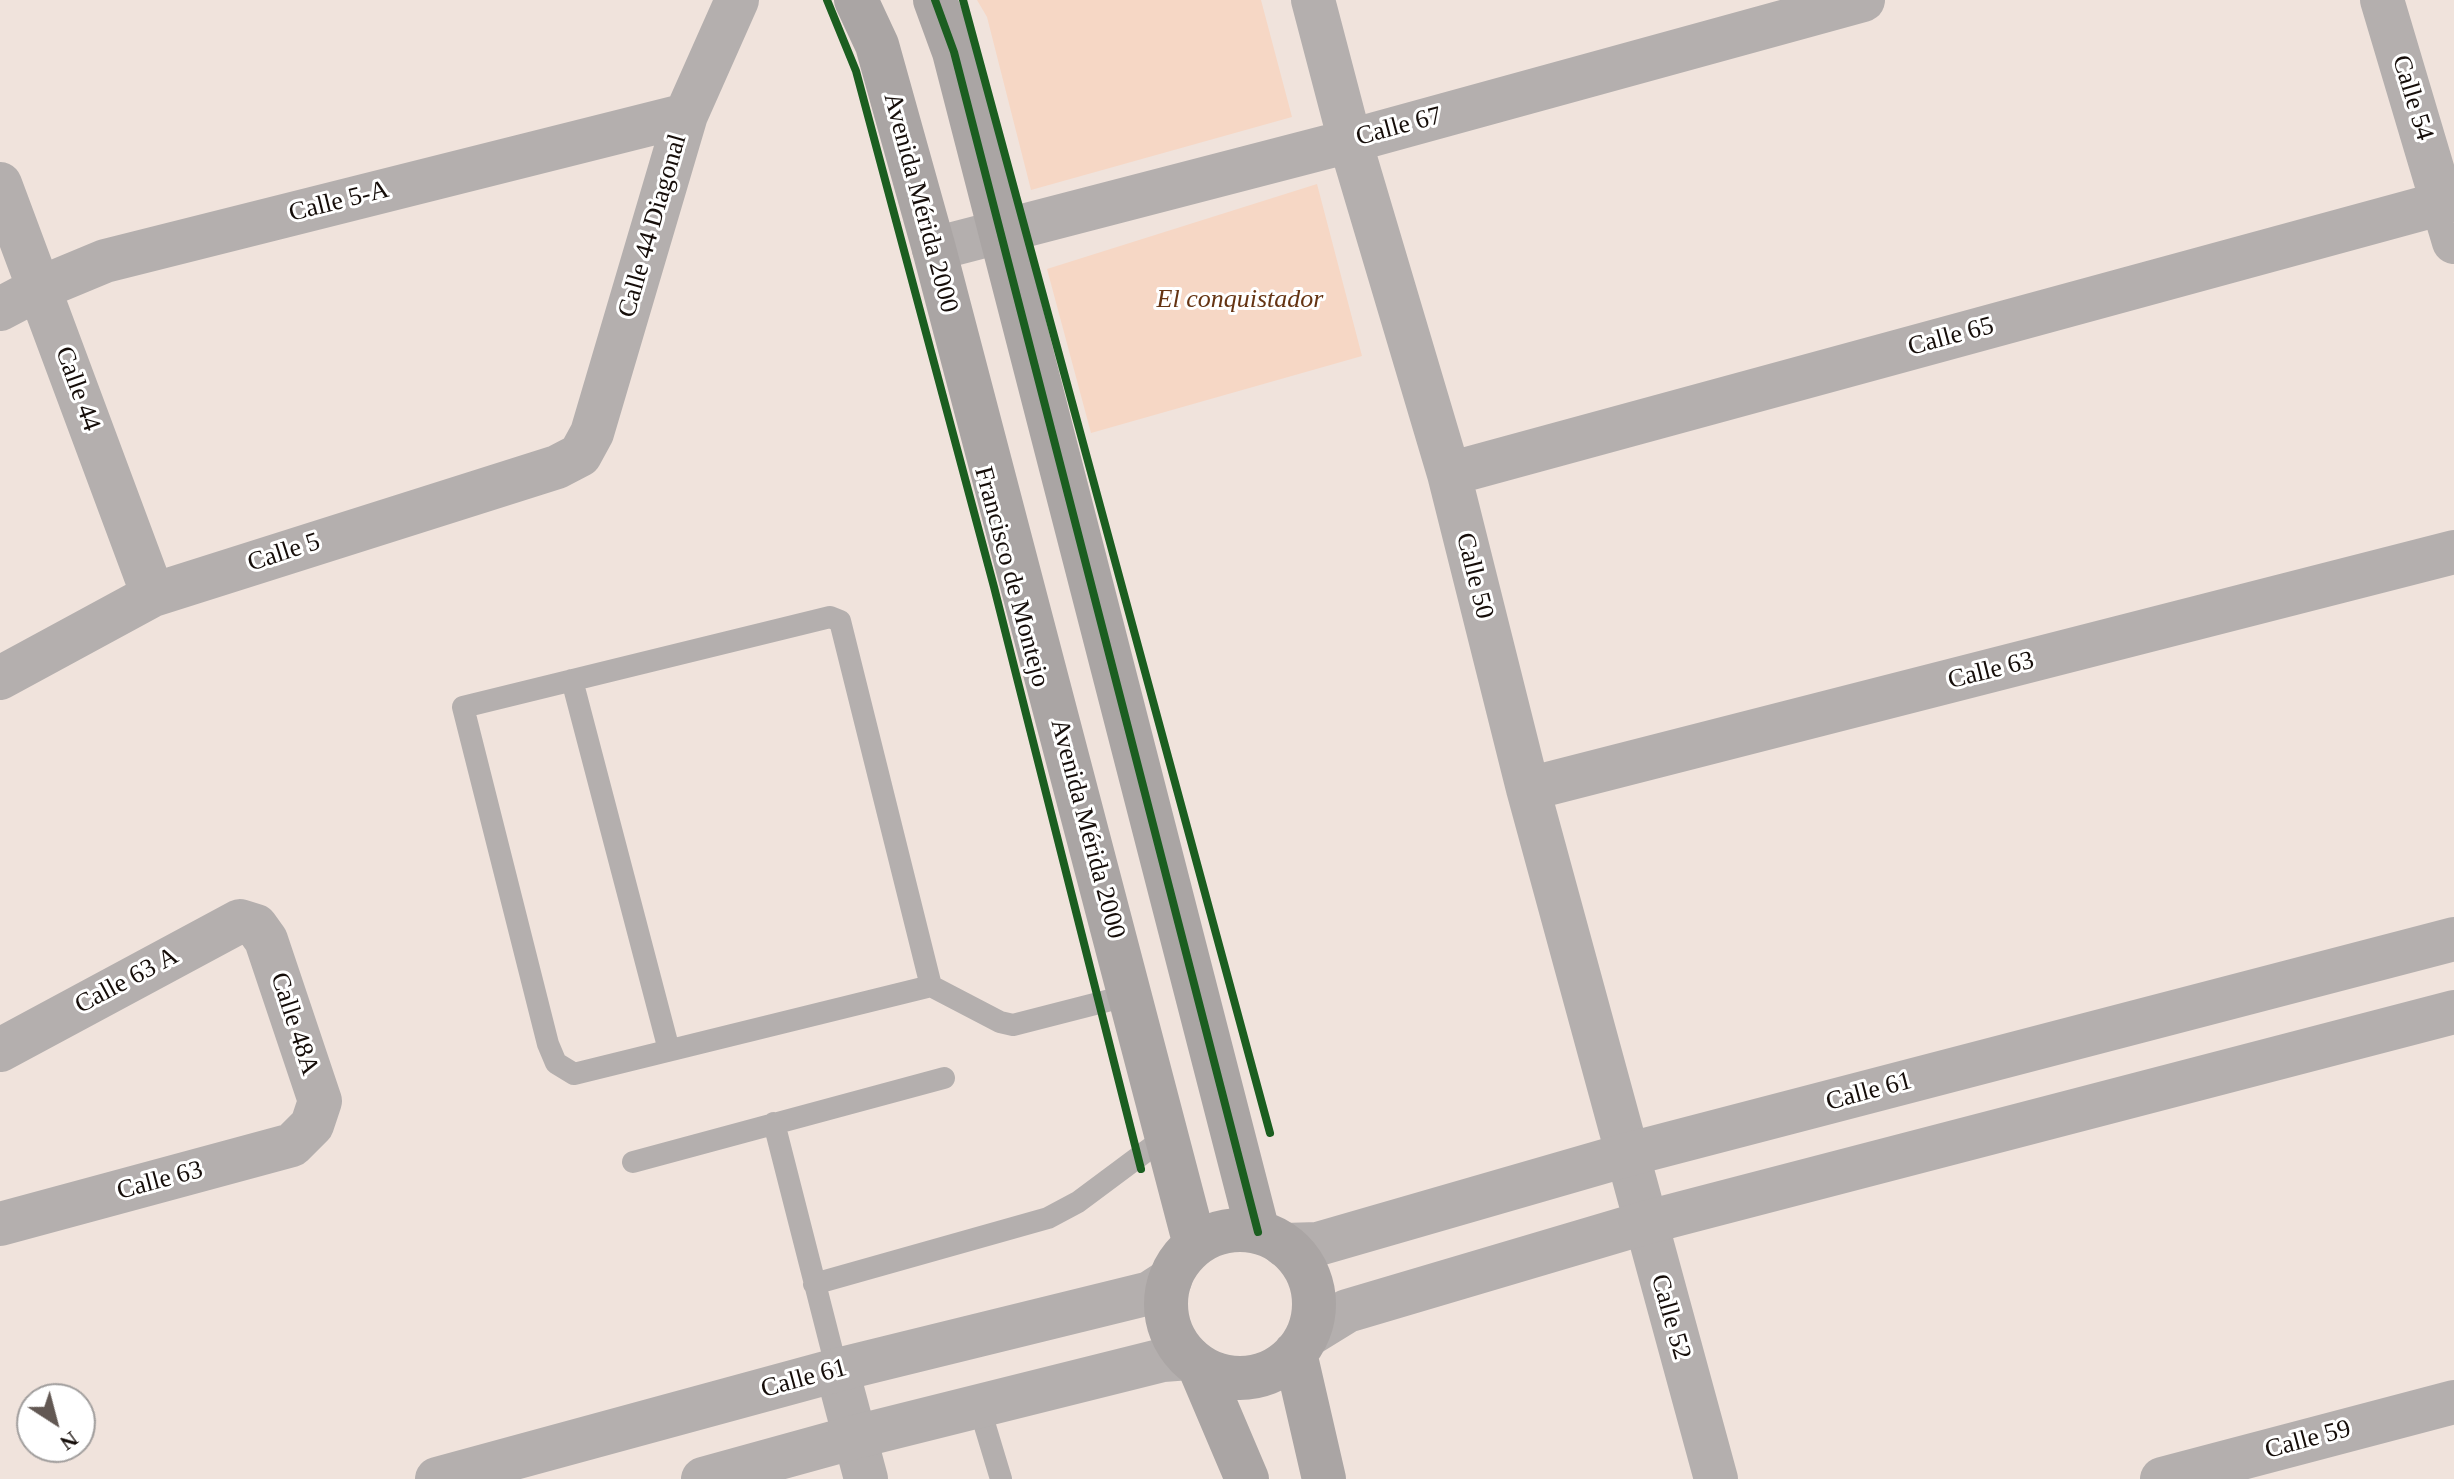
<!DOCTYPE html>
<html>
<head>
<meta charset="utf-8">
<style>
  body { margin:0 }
  #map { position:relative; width:2454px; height:1479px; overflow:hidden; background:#f0e3dc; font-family:"Times New Roman",serif }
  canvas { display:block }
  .north { position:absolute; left:16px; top:1383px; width:80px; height:80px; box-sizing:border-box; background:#fff; border:2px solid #a19e9d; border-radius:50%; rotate:144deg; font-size:22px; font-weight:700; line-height:32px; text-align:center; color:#150d09 }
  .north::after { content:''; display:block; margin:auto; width:28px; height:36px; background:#625853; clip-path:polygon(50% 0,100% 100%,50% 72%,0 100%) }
</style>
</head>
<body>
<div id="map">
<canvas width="2454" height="1479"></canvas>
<div class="north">N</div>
</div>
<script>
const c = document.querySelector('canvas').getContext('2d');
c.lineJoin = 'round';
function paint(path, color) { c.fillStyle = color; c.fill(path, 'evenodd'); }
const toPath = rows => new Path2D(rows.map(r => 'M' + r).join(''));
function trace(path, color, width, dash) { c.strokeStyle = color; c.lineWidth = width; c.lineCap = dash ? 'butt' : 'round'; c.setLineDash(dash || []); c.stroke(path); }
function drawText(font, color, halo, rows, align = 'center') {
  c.font = font + ' "Times New Roman",serif'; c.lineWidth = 6; c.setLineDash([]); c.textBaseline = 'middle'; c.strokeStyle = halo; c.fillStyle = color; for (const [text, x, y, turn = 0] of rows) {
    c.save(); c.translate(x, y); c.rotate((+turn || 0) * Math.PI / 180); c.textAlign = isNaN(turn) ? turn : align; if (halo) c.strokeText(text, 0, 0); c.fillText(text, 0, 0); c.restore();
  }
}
const green = toPath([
  [977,0,1261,0,1292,117,1031,190,987,17],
  [1317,184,1362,356,1091,433,1047,269]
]);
const service = toPath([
  [572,680,669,1050],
  [931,986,840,621,830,617,463,707,548,1044,556,1063,574,1074,931,986,1000,1022,1013,1025,1130,995],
  [774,1123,837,1370],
  [633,1162,944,1078],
  [814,1284,1048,1218,1078,1202,1168,1135],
  [979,1406,1001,1479]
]);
const minor = toPath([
  [1313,0,1350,141,1449,474,1528,789,1716,1479],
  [2382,0,2454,242],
  [0,184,153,595],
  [934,249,1350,141,1863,0],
  [0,309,40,288,105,261,686,115],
  [1449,474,2454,200],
  [0,678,153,595,557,467,580,455,592,433,686,115,737,0],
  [1528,789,2454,552],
  [0,1050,240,921,256,926,266,940,320,1101,312,1125,292,1145,0,1224],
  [837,1370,866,1479],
  [2162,1479,2454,1402]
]);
const tertiary = toPath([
  [1284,1245,1318,1244,1626,1155,2454,939],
  [1308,1335,1347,1311,1644,1223,2454,1012],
  [437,1479,837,1370,1150,1293,1170,1280],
  [703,1479,855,1437,1163,1360,1189,1358]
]);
const secondary = toPath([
  [856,0,877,45,934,249,1195,1245],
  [935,0,954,52,1258,1232],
  '1166 1304a74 74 0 1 1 148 0a74 74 0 1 1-148 0Z',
  [1295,1353,1324,1479],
  [1199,1366,1247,1479]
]);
const cycleway = toPath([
  [827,0,856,71,994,587,1141,1169],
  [935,0,954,52,1258,1232],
  [963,0,1270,1133]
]);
const streetNames = [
  ["Calle 54",2412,98,73],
  ["Calle 67",1399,127,-15],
  ["Calle 5-A",339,202,-14],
  ["Avenida Mérida 2000",920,203,75],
  ["Calle 44 Diagonal",653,226,-74],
  ["Calle 65",1951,337,-15],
  ["Calle 44",77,389,70],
  ["Calle 5",284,553,-18],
  ["Calle 50",1474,576,76],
  ["Francisco de Montejo",1011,577,75],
  ["Calle 63",1991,671,-14],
  ["Avenida Mérida 2000",1087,829,75],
  ["Calle 63 A",127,981,-28],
  ["Calle 48A",294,1024,72],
  ["Calle 61",1869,1092,-15],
  ["Calle 63",160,1181,-15],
  ["Calle 52",1670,1317,74],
  ["Calle 61",804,1379,-15],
  ["Calle 59",2308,1440,-15]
];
const parkNames = [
  ["El conquistador",1240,300]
];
paint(green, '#f6d7c5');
trace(service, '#b4afae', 22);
trace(minor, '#b4afae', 44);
trace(tertiary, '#b4afae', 44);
trace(secondary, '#aaa5a4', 44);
trace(cycleway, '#1b5e20', 8);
drawText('26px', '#150d09', '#fff', streetNames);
drawText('italic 26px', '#653413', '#fff', parkNames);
</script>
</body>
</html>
